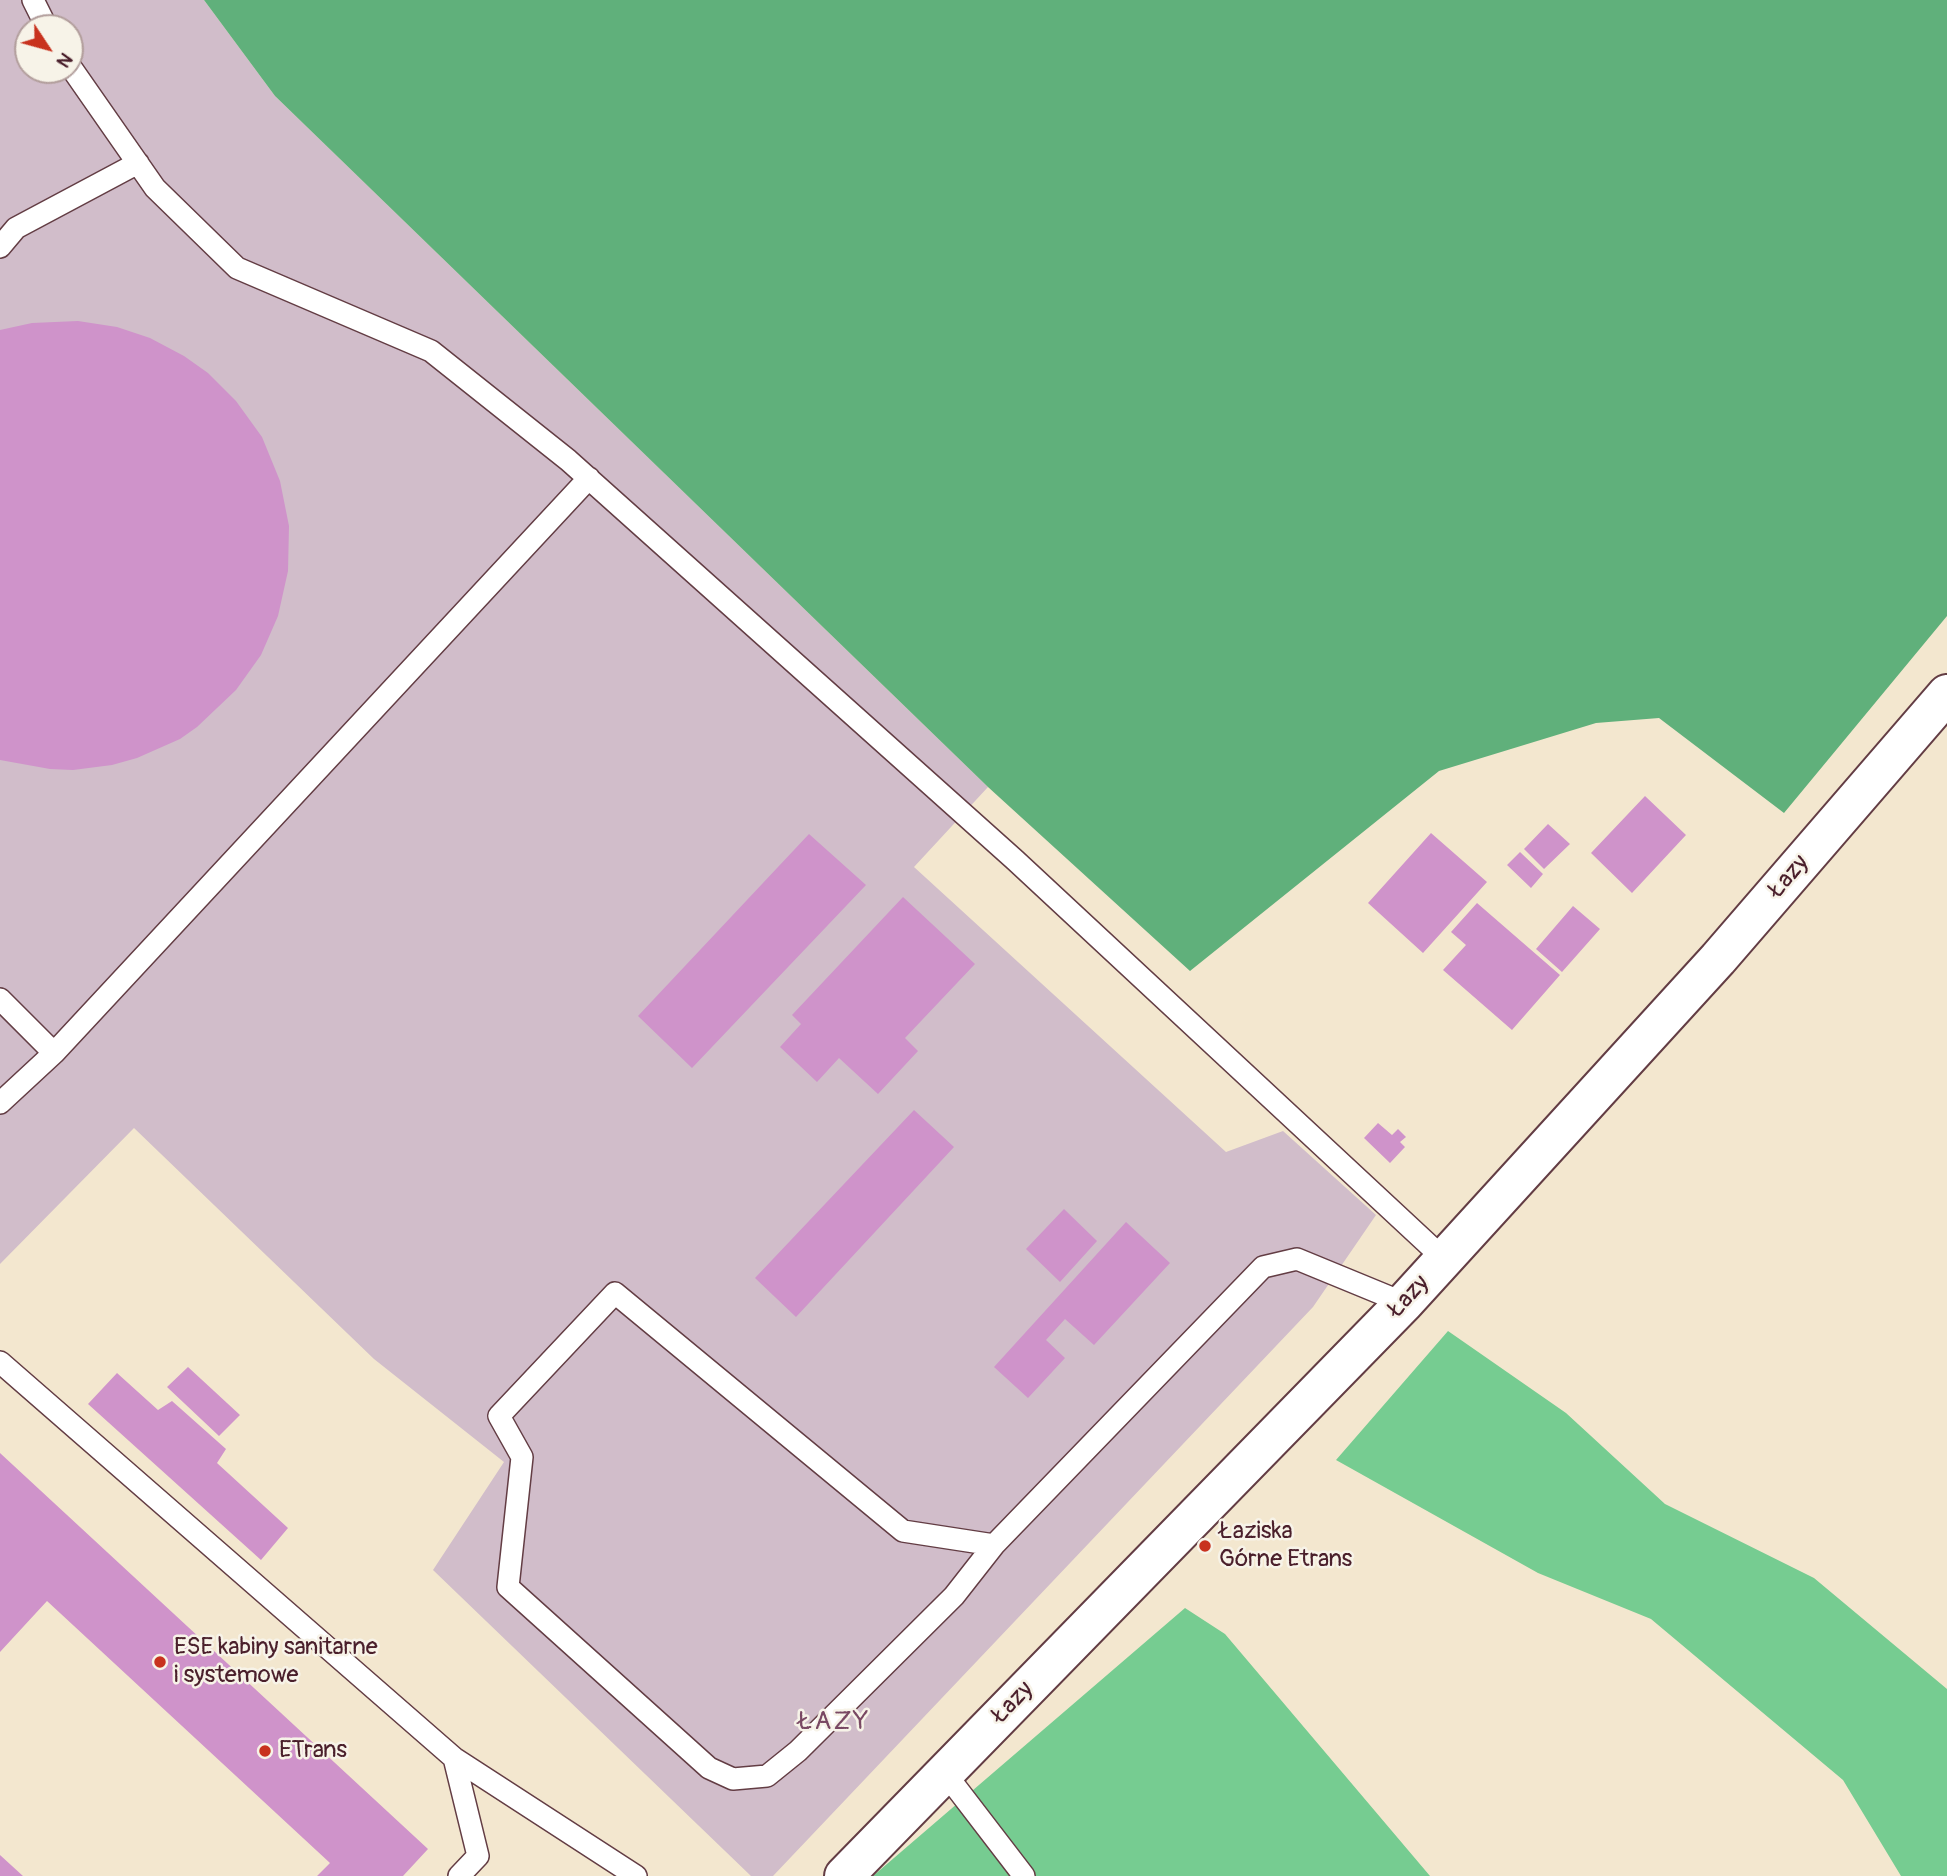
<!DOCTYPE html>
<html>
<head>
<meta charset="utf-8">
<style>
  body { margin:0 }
  #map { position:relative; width:1947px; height:1876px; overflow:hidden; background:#f3e7cf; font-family:Pangolin,sans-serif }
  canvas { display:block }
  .north { position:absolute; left:14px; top:14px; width:70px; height:70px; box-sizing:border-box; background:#f7f3e8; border:2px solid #b29e9c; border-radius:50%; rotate:126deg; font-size:19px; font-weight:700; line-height:28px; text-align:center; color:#4a1f2b }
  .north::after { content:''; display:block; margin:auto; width:24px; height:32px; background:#c8321e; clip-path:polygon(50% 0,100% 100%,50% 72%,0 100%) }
</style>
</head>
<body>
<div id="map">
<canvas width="1947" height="1876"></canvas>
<div class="north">N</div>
</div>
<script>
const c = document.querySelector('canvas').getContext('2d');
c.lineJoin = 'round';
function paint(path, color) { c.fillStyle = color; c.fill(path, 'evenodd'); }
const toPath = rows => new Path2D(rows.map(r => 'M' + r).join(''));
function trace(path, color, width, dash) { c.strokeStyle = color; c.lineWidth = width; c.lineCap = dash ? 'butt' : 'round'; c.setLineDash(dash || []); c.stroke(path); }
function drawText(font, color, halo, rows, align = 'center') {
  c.font = font + ' Pangolin,sans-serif'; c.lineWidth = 5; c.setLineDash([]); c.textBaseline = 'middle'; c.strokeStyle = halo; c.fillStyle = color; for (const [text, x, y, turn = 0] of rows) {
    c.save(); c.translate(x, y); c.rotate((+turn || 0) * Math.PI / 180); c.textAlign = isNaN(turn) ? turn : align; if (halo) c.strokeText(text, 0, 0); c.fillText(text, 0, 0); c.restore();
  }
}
const industrial = toPath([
  [0,0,204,0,275,96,988,787,914,867,1226,1152,1283,1131,1376,1215,1313,1307,773,1876,751,1876,433,1570,504,1462,374,1359,134,1128,0,1264],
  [28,28,70,28,70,70,28,70]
]);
const green = toPath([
  [1448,1331,1566,1413,1665,1504,1814,1578,1947,1689,1947,1876,1901,1876,1843,1780,1651,1619,1538,1573,1336,1460],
  [1185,1608,1225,1634,1430,1876,873,1876]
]);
const forest = toPath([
  [204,0,1947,0,1947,616,1784,813,1659,718,1596,723,1439,771,1190,971,988,787,275,96]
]);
const building = toPath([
  [78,321,117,327,150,338,184,356,208,373,236,401,262,437,280,481,289,526,288,571,278,616,261,655,236,690,197,727,180,739,137,758,112,765,73,770,50,769,0,760,0,330,32,323],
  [1645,796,1686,835,1632,893,1591,853],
  [1548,824,1570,844,1544,869,1524,849],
  [1431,833,1487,882,1423,953,1368,903],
  [809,834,866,885,692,1068,638,1016],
  [1520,852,1543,874,1531,888,1507,865],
  [903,897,975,964,905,1038,918,1051,878,1094,839,1058,817,1082,780,1047,801,1024,792,1015],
  [1477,903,1560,975,1512,1030,1443,970,1466,945,1451,932],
  [1573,906,1600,929,1562,972,1536,949],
  [914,1110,954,1147,796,1317,755,1278],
  [1378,1123,1392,1135,1398,1129,1406,1137,1400,1142,1405,1147,1390,1163,1364,1138],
  [1064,1209,1097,1241,1060,1282,1026,1249],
  [1126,1222,1170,1263,1094,1345,1065,1319,1046,1340,1065,1358,1028,1398,994,1367],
  [188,1367,240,1415,219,1436,167,1387],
  [117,1373,158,1410,172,1401,226,1449,217,1463,288,1528,261,1560,88,1404],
  [0,1453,428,1849,403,1876,317,1876,330,1863,47,1601,0,1652],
  [0,1855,23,1876,0,1876]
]);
const lane = toPath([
  [33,0,47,28],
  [70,66,155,188,237,268,431,351,568,460,1015,860,1444,1259],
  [0,247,16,228,138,163],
  [0,999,54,1053],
  [0,1103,54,1053,589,478],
  [0,1362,454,1758,636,1876],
  [994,1545,903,1531,615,1293,499,1416,522,1457,508,1587,709,1768,733,1779,767,1776,798,1751,954,1596,994,1545,1263,1267,1297,1259,1404,1303],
  [454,1758,478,1856,459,1876],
  [945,1773,1024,1876]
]);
const street = toPath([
  [844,1876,1404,1303,1718,959,1947,694]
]);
const markers = [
  [1205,1546,7,"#c8321e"],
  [160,1662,7,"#c8321e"],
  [265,1751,7,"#c8321e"]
];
const streetNames = [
  ["Łazy",1789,877,-49],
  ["Łazy",1409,1297,-47],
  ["Łazy",1013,1703,-46]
];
const poiNames = [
  ["Łaziska",1219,1532],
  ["Górne Etrans",1219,1560],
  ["ESE kabiny sanitarne",174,1648],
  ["i systemowe",174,1676],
  ["ETrans",279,1751]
];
const neighbourhoodNames = [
  ["ŁAZY",834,1722]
];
paint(industrial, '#d1bdca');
paint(green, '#76cc91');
paint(forest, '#60b07b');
paint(building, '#cf93ca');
trace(lane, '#633d44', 24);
trace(street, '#633d44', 42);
trace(lane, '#fff', 21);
trace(street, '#fff', 38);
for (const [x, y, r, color] of markers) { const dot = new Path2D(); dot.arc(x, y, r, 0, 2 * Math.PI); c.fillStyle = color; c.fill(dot); trace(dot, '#f7f3e8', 2.5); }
drawText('24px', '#4a1f2b', '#f7f3e8', streetNames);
drawText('24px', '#4a1f2b', '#f7f3e8', poiNames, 'left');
c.letterSpacing = '2px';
drawText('26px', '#794863', '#f7f3e8', neighbourhoodNames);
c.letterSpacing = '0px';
</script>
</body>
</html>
